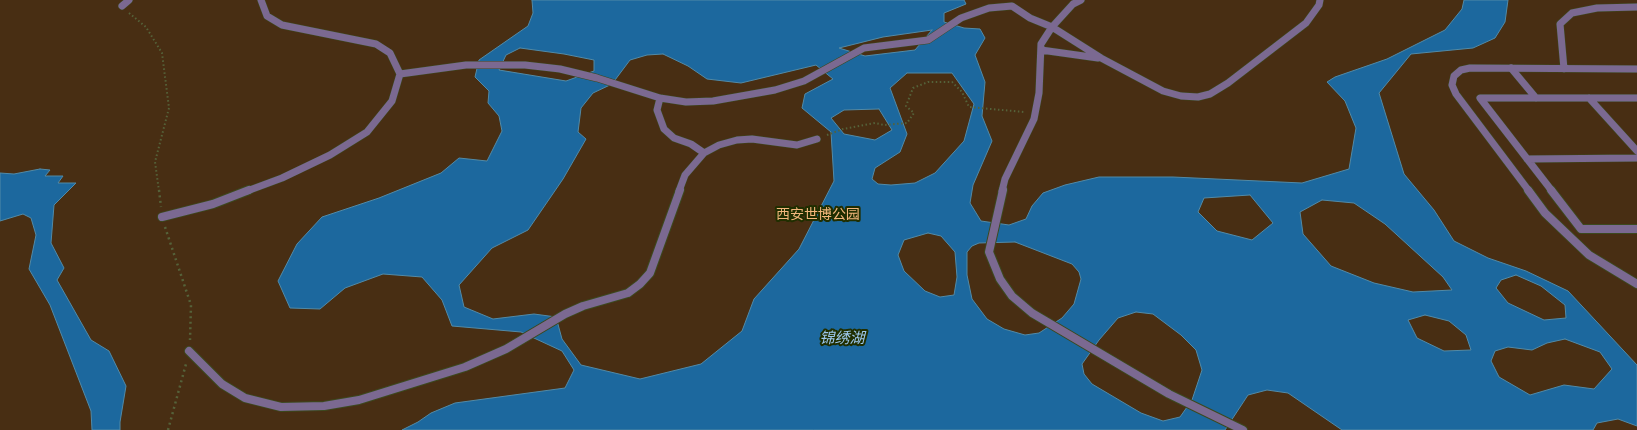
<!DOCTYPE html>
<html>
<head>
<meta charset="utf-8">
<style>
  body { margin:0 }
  canvas { display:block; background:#202e00 }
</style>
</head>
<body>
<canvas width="1637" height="430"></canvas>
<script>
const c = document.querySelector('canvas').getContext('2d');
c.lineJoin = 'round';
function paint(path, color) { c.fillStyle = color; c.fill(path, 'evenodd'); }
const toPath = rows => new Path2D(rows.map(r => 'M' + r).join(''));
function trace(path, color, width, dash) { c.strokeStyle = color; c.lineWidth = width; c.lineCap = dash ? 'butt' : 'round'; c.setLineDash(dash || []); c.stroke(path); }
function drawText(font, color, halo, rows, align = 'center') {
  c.font = font + ' Inter,"Noto Sans SC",sans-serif'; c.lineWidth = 4; c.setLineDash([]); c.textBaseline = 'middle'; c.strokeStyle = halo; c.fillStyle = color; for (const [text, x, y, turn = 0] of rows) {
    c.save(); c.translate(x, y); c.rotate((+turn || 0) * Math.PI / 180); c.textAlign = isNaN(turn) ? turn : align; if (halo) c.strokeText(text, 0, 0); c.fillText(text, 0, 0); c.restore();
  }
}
const green = toPath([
  [0,0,1637,0,1637,430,0,430]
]);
const water = toPath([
  [532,0,964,0,966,4,944,13,944,22,964,28,980,29,985,38,975,55,985,82,982,116,992,141,973,185,970,203,981,221,1009,225,1026,219,1032,206,1043,193,1065,185,1099,177,1173,177,1302,183,1349,169,1356,128,1345,101,1327,82,1335,77,1387,59,1445,30,1462,9,1464,0,1508,0,1505,22,1495,38,1473,48,1411,54,1379,93,1404,174,1434,210,1454,241,1488,258,1526,271,1568,291,1637,365,1637,426,1618,419,1597,423,1593,430,1342,430,1288,393,1267,390,1248,395,1225,430,402,430,418,422,431,413,455,403,565,388,574,370,562,351,521,332,452,326,442,300,422,277,383,274,345,288,320,309,290,308,278,281,297,244,322,217,379,198,441,173,459,158,487,161,502,131,499,116,488,103,489,91,475,77,479,60,528,26,533,13,532,0],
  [932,30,915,50,865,56,839,48,883,37,932,30],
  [520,48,564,54,594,60,594,71,566,81,499,70,506,55,520,48],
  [663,54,688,66,707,79,741,83,816,65,833,79,805,94,802,108,831,132,834,181,799,249,754,299,742,331,701,364,640,379,581,365,562,339,556,317,534,314,493,319,464,307,459,285,492,248,528,230,563,179,586,139,578,132,581,108,593,93,612,84,630,60,647,55,663,54],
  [907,73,952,73,974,104,964,141,935,173,915,183,891,185,878,184,872,179,875,168,900,152,907,134,890,88,907,73],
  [879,109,892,130,875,140,844,134,831,118,844,110,879,109],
  [1250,195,1273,223,1252,240,1217,231,1198,212,1204,198,1250,195],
  [1322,200,1354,203,1385,224,1443,277,1452,290,1413,292,1374,283,1331,266,1303,234,1300,212,1322,200],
  [928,233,941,236,955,252,957,277,954,295,940,297,925,291,904,271,898,255,904,240,928,233],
  [1015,242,1072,264,1079,272,1081,279,1074,304,1062,318,1039,333,1025,335,1004,329,987,319,972,299,967,275,967,252,972,246,979,243,1015,242],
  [1516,275,1541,286,1565,305,1566,318,1544,320,1508,303,1496,288,1501,280,1516,275],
  [1136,312,1153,314,1181,335,1196,350,1202,370,1192,400,1180,417,1163,421,1141,413,1092,384,1084,374,1082,364,1099,340,1118,318,1136,312],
  [1425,315,1449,321,1466,335,1471,350,1444,351,1417,338,1408,320,1425,315],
  [1565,339,1600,352,1612,369,1594,389,1564,385,1530,395,1499,377,1491,361,1495,351,1508,347,1532,350,1547,343,1565,339],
  [40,169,50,170,45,176,63,176,58,183,76,183,54,205,51,243,64,268,57,280,91,340,109,351,126,386,120,422,120,430,92,430,91,411,50,305,29,269,36,235,31,218,23,214,0,221,0,173,14,174,40,169]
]);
const pathFar1 = toPath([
  [129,13,146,27,162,53,169,108,155,162,159,191],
  [827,135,843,129,875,123,884,125,907,123,914,113,906,106,913,88,928,82,952,82,962,92,969,107,1024,112]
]);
const path = toPath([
  [159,190,161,207],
  [165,227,191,305,190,340],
  [168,430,186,364]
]);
const serviceFar1 = toPath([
  [122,6,129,0],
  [1041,50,1098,58],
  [1564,69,1560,24,1572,13,1597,8,1637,7],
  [400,74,466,65,525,65,560,69,597,78,660,98,686,102,713,101,775,90,804,81,864,48,928,40,961,18,989,8,1012,6,1030,18,1052,27,1101,58,1163,91,1181,96,1198,97,1210,94,1228,83,1306,23,1319,5,1320,0],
  [660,98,657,110,664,129,674,138,691,144,704,153],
  [247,191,282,178,330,155,367,132,392,101,400,74,390,53,376,44,282,25,267,16,261,0],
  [679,191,685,175,704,153,719,145,737,140,752,139,797,145,817,139],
  [1002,191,1005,179,1034,119,1039,93,1041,44,1052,27,1073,4,1081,0],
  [1529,191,1456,94,1452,85,1454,76,1461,70,1470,68,1637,69]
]);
const service = toPath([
  [1003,190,989,252,1000,279,1012,296,1032,313,1169,394,1243,430],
  [1528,190,1545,213,1589,255,1637,284],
  [162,217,213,204,249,190],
  [189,351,222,384,245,398,281,407,324,406,359,400,465,367,506,349,565,314,583,306,628,293,640,284,650,273,680,190]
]);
const pedestrianFar1 = toPath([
  [1511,68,1536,98],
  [1589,98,1637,151],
  [1527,159,1637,158],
  [1552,191,1480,98,1637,98]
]);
const pedestrian = toPath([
  [1551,190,1581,229,1637,229]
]);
const parkNames = [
  ["西安世博公园",818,215]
];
const waterNames = [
  ["锦绣湖",842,338]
];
paint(green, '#482e13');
paint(water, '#1c689e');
trace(water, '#518aa7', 1);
trace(serviceFar1, '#3c491e', 8);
trace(service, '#3c491e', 10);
trace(pedestrianFar1, '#3c491e', 8);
trace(pedestrian, '#3c491e', 10);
trace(pathFar1, '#55623a', 2, [1.5, 2.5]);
trace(path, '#55623a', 2.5, [2, 3.5]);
trace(serviceFar1, '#7b6991', 7);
trace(service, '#7b6991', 8);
trace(pedestrianFar1, '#7b6991', 7);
trace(pedestrian, '#7b6991', 8);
drawText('14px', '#f2b67b', '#202e00', parkNames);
drawText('italic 15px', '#9ec8ed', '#202e00', waterNames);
</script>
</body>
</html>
